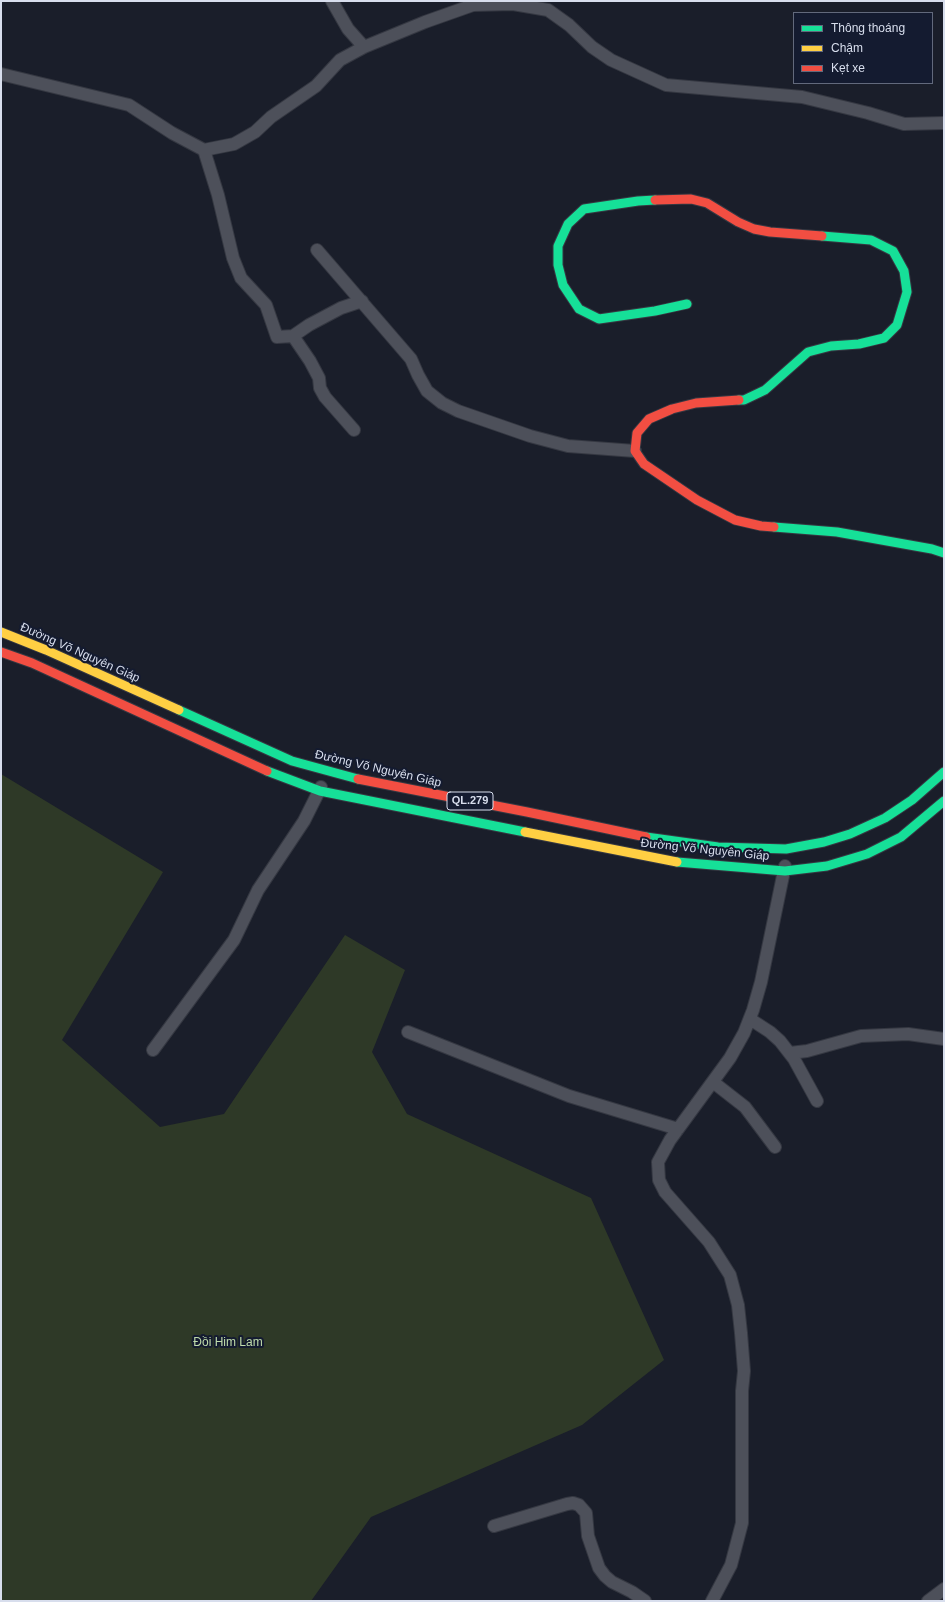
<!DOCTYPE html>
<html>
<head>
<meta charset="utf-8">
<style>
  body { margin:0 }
  #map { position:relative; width:945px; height:1602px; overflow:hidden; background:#1a1e2a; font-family:Arial,sans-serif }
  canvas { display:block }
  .frame { position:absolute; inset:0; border:2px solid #d8deed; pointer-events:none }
  .legend { position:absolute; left:793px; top:12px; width:140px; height:72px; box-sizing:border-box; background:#141b30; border:1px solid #62697c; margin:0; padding:5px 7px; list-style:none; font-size:12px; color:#d8deed }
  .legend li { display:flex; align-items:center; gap:8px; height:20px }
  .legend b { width:20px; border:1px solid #62697c }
</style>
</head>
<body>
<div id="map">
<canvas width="945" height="1602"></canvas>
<div class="frame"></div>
<ul class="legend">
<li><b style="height:5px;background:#16e098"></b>Thông thoáng</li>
<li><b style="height:5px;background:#ffcf43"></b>Chậm</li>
<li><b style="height:5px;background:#f24e42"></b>Kẹt xe</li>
</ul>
</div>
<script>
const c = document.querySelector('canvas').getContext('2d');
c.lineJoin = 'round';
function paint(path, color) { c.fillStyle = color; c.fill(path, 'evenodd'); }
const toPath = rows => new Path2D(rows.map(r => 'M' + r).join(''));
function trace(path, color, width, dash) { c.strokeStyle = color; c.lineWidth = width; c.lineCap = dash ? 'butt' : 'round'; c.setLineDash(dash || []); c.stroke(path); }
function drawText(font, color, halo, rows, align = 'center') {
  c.font = font + ' Arial,sans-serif'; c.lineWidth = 4; c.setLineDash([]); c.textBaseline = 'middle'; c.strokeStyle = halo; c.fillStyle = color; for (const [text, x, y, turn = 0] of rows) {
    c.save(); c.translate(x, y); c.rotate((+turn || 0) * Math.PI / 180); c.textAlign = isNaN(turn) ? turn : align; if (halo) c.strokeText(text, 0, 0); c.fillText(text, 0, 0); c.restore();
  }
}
const green = toPath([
  [1,774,163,872,62,1040,160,1127,224,1114,345,935,405,970,372,1052,407,1114,591,1198,664,1360,582,1425,371,1517,311,1601,1,1601]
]);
const street = toPath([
  [332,1,348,29,364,47],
  [1,74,129,105,172,133,204,150],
  [317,250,411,359,418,375,427,391,442,403,458,411,530,436,568,446,635,451],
  [293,336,309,325,341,308,362,301],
  [354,430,325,397,320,388,319,378,310,361,293,336,277,337,266,305,241,278,233,258,218,195,204,150,234,144,255,132,271,117,316,86,340,60,364,47,425,22,473,5,513,4,548,10,569,25,592,47,611,60,666,85,802,97,868,113,904,124,944,123],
  [750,1019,770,1032,780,1041,794,1059,817,1101],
  [408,1032,569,1096,678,1129],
  [153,1050,234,940,258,890,304,821,321,787],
  [790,1053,807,1051,861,1036,908,1034,944,1039],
  [713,1082,745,1107,775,1147],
  [494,1526,567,1504,573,1503,579,1505,586,1513,588,1536,599,1568,605,1576,612,1582,632,1592,645,1601],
  [712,1601,731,1565,742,1523,742,1391,744,1371,741,1333,738,1305,730,1275,709,1242,665,1192,659,1180,658,1162,670,1140,730,1058,744,1033,753,1010,761,982,785,866],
  [928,1601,944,1589]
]);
const fast = toPath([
  [655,200,638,201,584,209,568,224,558,246,558,265,563,285,579,309,599,319,655,311,687,304],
  [739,400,744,400,765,390,808,352,831,346,859,344,884,338,897,325,907,292,904,271,893,251,871,240,822,236],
  [774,527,837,532,932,549,944,553],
  [179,710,292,761,358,779],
  [267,771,320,791,525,832],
  [646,837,718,847,786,849,824,842,850,834,885,818,912,800,944,772],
  [677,862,785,871,827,866,867,854,901,837,944,801]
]);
const slow = toPath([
  [1,632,46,650,179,710],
  [525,832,677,862]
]);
const jam = toPath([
  [655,200,691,199,707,203,738,222,754,229,770,232,822,236],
  [739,400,696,403,672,409,649,419,637,433,635,451,644,464,697,500,735,520,761,526,774,527],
  [1,652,32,663,267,771],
  [358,779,527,812,646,837]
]);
const shields = [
  [470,801,46]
];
const shieldNames = [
  ["QL.279",470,801]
];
const streetNames = [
  ["Đường Võ Nguyên Giáp",80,653,24],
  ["Đường Võ Nguyên Giáp",378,769,13],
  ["Đường Võ Nguyên Giáp",705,850,6]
];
const parkNames = [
  ["Đồi Him Lam",228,1343]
];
paint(green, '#2e3927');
trace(street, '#353842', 14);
trace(fast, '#353842', 11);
trace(slow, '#353842', 11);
trace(jam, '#353842', 11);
trace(street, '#4d505a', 12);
trace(fast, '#16e098', 9);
trace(slow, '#ffcf43', 9);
trace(jam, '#f24e42', 9);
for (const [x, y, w] of shields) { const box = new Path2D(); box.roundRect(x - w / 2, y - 9, w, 18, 3); c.fillStyle = '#141b30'; c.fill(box); trace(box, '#d8deed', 1); }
drawText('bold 11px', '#d8deed', null, shieldNames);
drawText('12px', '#d8deed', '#141b30', streetNames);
drawText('12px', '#c0dcab', '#141b30', parkNames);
</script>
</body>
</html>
